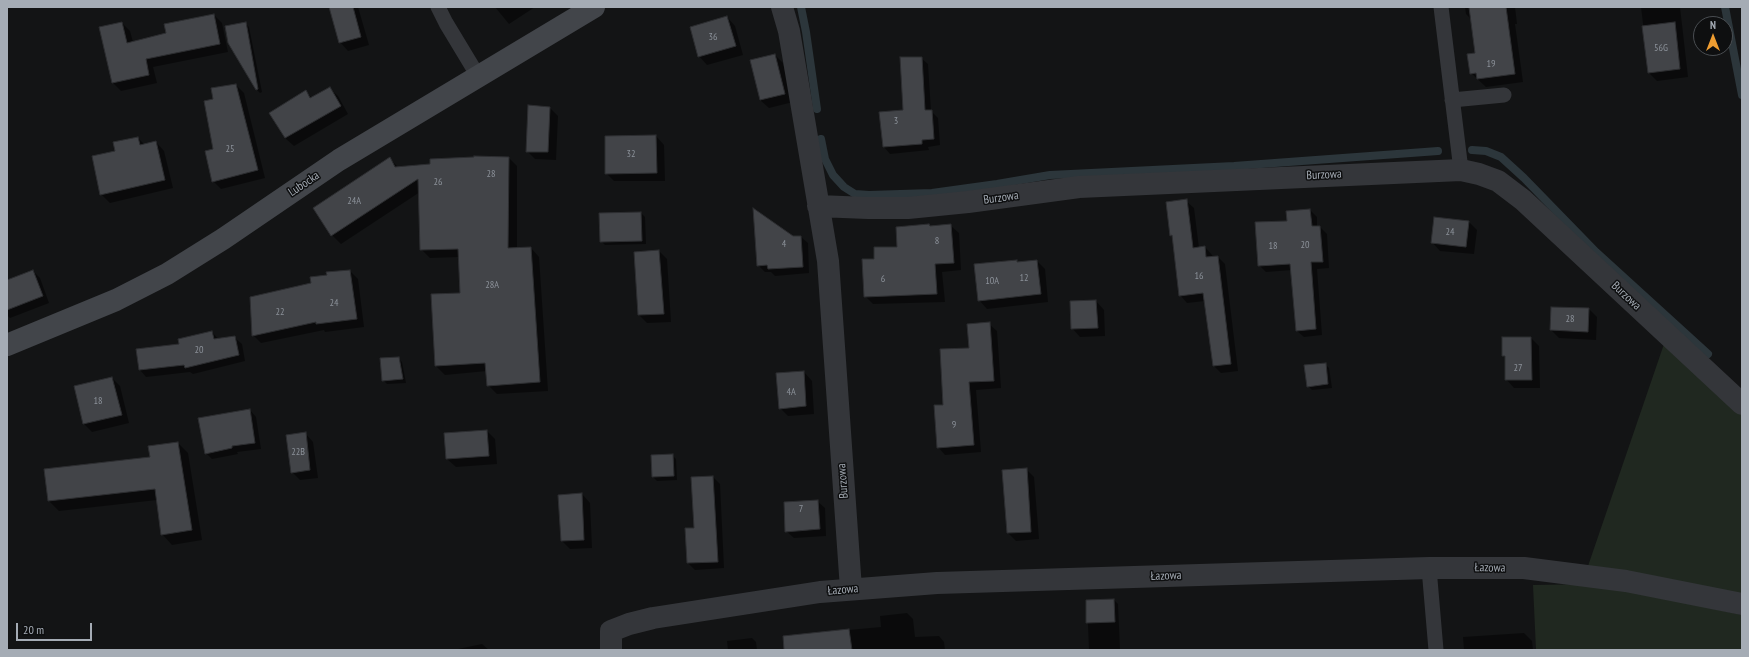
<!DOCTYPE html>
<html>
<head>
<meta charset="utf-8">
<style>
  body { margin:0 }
  #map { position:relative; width:1749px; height:657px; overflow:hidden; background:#131415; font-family:"PT Sans Narrow",sans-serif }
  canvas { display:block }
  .frame { position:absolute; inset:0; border:8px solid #a5acb5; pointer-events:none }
  .north { position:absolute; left:1693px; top:16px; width:40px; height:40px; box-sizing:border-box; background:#0e0f10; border:1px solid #4a4e52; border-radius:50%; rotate:0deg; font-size:11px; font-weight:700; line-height:16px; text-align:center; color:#a5acb5 }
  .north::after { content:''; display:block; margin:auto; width:14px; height:18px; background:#ef9d31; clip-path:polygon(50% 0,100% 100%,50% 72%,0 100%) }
  .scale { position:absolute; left:16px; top:623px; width:76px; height:18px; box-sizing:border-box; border:2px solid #a5acb5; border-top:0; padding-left:5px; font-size:12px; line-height:14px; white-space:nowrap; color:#a5acb5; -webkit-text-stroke:3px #0e0f10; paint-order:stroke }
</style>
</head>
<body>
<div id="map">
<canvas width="1749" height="657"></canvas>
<div class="frame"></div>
<div class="north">N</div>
<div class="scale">20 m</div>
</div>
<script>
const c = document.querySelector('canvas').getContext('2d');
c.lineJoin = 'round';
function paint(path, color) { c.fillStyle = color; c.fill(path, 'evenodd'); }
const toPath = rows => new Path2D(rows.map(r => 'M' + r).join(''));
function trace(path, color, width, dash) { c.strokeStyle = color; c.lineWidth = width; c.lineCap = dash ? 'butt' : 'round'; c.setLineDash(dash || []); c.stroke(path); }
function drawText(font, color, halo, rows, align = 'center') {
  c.font = font + ' "PT Sans Narrow",sans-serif'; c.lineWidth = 3; c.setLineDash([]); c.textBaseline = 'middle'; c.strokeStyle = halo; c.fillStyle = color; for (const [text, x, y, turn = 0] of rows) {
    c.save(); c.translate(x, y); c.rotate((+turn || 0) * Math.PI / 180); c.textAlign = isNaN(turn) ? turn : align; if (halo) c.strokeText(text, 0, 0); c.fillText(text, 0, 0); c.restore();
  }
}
const green = toPath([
  [1664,344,1742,415,1742,594,1588,566],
  [1600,584,1742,615,1742,650,1536,650,1533,585]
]);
const shadow = toPath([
  [330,7,358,7,369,45,348,51,340,42],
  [495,7,535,7,509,24],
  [1465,7,1515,7,1517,24,1515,24,1523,82,1486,87,1471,73,1477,54,1472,20,1466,14],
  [1641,7,1680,7,1688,77,1657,81,1649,73],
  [214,15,222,23,228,52,153,67,157,83,121,91,113,83,122,23,130,31,133,42,167,34],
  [727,17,735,26,743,55,707,65,699,56],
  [245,23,249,27,262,92,260,93,256,89],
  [775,55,783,63,793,102,769,108,760,100],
  [921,58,928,64,931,111,938,118,940,145,928,147,929,150,890,154,884,147,904,111],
  [236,85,244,93,265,178,221,189,213,181,214,100],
  [329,88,338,96,348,114,294,146,285,138,305,91,312,98],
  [550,108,558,116,556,160,535,159,527,151],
  [656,136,664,145,665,181,614,181,606,173],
  [138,138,145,145,156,142,164,151,173,188,110,203,101,194,116,151],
  [509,158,517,166,517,249,531,248,539,257,548,391,497,394,488,385,487,371,445,375,436,366,432,295,461,294,459,257,430,258,421,249,420,192,341,244,332,235,390,159,398,167],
  [1186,201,1194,208,1199,248,1205,247,1212,255,1213,258,1218,257,1225,264,1238,371,1221,373,1214,366,1205,301,1187,303,1180,295,1173,237,1171,235],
  [1310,210,1317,217,1317,227,1320,227,1327,234,1329,268,1317,269,1322,335,1304,337,1297,331,1292,270,1266,272,1259,265,1288,222],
  [641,213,645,217,646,244,605,245,601,241],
  [1469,222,1477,230,1474,254,1440,251,1432,242],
  [951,226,959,233,961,270,942,272,945,302,873,304,865,296,875,260],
  [793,237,801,237,808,243,809,273,775,276,771,272,765,272,758,265],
  [659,251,667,259,671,322,647,323,639,315],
  [1016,261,1019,263,1037,261,1045,269,1048,302,987,309,979,300],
  [33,271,40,278,49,303,10,318,7,315,7,277,8,280],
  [350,271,358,279,364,327,325,332,324,330,261,343,253,335,312,284,328,276],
  [1096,301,1104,310,1105,336,1080,337,1072,328],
  [1552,308,1589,309,1597,317,1596,340,1559,338,1551,330],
  [989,324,997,331,1001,388,976,390,981,452,945,455,938,447,944,405,970,349],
  [212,332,219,340,235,338,242,344,245,361,193,374,190,372,146,377,140,370,137,350,180,345],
  [1531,338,1539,346,1540,388,1514,388,1506,379,1506,358,1503,355],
  [398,358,402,362,406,383,387,384,383,380],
  [1325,364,1329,368,1332,388,1312,390,1308,386],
  [804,372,812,381,814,414,788,416,780,408],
  [112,378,120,386,129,423,92,432,84,424],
  [250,410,256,417,261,449,237,452,238,454,212,459,206,453],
  [487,431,495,439,497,464,456,467,447,459,445,434],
  [305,433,313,442,318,478,300,480,292,472],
  [178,443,188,453,202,540,172,545,162,534,157,500,59,511,49,501,45,470,151,458],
  [672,455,676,459,677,480,657,481,653,477],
  [1026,469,1034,477,1039,539,1016,541,1008,533],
  [713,477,720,484,724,568,695,570,688,563],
  [582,494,590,503,592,548,570,549,562,541],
  [817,501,825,508,826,536,794,538,786,531],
  [1114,600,1118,604,1120,650,1089,650,1087,601],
  [907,613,913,619,915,637,939,636,944,642,945,650,818,650,816,633,881,627,880,616],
  [1524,633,1532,641,1533,650,1464,650,1463,637],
  [752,638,756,642,757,650,728,650,727,641],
  [482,644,489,650,458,650,458,649]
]);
const stream = toPath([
  [801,7,806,32,817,109],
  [1725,7,1742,95],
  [821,139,825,159,833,175,844,187,855,194,869,195,932,193,997,184,1050,175,1234,166,1438,151],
  [1472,150,1486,151,1501,157,1524,178,1596,252,1708,354]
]);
const building = toPath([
  [329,7,353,7,361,37,339,43,329,7],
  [1469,7,1506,7,1515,74,1477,79,1476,73,1470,74,1467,54,1475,53,1469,7],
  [214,14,220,44,146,59,149,75,112,83,99,27,122,22,127,43,166,33,164,24,214,14],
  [727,16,736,46,698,57,690,27,727,16],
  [246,22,258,89,256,90,228,43,225,26,246,22],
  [1675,22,1680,69,1648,73,1642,26,1675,22],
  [775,54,785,94,760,100,750,60,775,54],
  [900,57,922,57,925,110,932,110,934,139,922,140,922,144,883,147,879,112,903,110,900,57],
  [236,84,258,170,212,182,205,151,213,149,204,101,213,99,211,88,236,84],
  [330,87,341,106,285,138,269,113,306,90,310,98,330,87],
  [528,105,550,107,548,152,526,152,528,105],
  [656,135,657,173,605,174,605,136,656,135],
  [138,137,140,145,156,141,165,180,100,195,92,156,115,151,113,142,138,137],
  [474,156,509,157,508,248,531,247,540,382,487,386,485,363,435,366,431,294,460,293,458,249,420,250,418,179,331,236,313,208,390,157,395,167,430,164,430,159,474,157,474,156],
  [1187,199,1193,248,1205,246,1206,257,1218,256,1231,364,1213,366,1203,293,1179,296,1172,235,1170,236,1166,202,1187,199],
  [753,208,793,236,801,236,803,267,768,269,767,265,757,266,753,208],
  [1310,209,1312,226,1320,226,1323,262,1311,262,1316,329,1296,331,1290,264,1258,266,1255,222,1287,221,1286,211,1310,209],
  [641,212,642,241,600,242,599,213,641,212],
  [1434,217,1469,221,1466,247,1431,243,1434,217],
  [929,224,930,226,951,224,954,263,935,264,937,294,864,297,862,259,874,259,874,247,897,247,896,227,929,224],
  [659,250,664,314,638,315,634,252,659,250],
  [1017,260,1017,262,1037,260,1041,294,978,301,974,264,1017,260],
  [33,270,43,296,7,310,7,280,33,270],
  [350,270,357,319,316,324,316,322,252,336,250,297,311,283,310,277,327,275,326,272,350,270],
  [1096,300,1098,328,1071,329,1070,301,1096,300],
  [1551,307,1589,308,1588,332,1550,330,1551,307],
  [990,322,994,381,969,382,974,445,937,448,934,405,943,405,940,349,969,348,967,324,990,322],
  [212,331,214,339,235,336,239,355,185,368,184,365,139,370,136,349,179,344,178,339,212,331],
  [1502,337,1531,337,1532,380,1505,380,1505,356,1502,356,1502,337],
  [399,357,403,379,382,381,380,358,399,357],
  [1326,363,1328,384,1307,387,1304,365,1326,363],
  [804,371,806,406,779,409,776,373,804,371],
  [112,377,122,415,83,424,74,386,112,377],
  [250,409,255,443,232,446,232,448,205,454,198,418,250,409],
  [487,430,489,456,446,459,444,433,487,430],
  [306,432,310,470,291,473,286,435,306,432],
  [178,442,192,530,161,535,155,489,48,501,44,469,150,457,148,446,178,442],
  [673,454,674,476,652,477,651,455,673,454],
  [1027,468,1031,532,1007,533,1002,470,1027,468],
  [713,476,718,562,687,563,685,528,694,528,691,477,713,476],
  [582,493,584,540,561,541,558,495,582,493],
  [818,500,820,529,785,532,784,502,818,500],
  [1114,599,1115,622,1086,623,1086,600,1114,599],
  [849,629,852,650,784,650,783,636,849,629]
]);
const lane = toPath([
  [438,7,446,23,478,76],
  [1441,7,1461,170],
  [1452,100,1504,95],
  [1429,568,1436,650]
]);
const street = toPath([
  [782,7,789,31,828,261,851,589],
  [818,206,868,208,908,208,968,202,1079,187,1461,170,1479,174,1498,181,1523,200,1742,404],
  [611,650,611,631,629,624,653,618,820,592,937,583,1429,568,1524,568,1626,581,1742,604]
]);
const secondary = toPath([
  [7,345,116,300,167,274,223,239,339,160,594,7]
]);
const numberNames = [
  ["36",713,37],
  ["56G",1661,48],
  ["19",1491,64],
  ["3",896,121],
  ["25",230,149],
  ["32",631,154],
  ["28",491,174],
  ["26",438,182],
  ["24A",354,201],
  ["24",1450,232],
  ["8",937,241],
  ["4",784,244],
  ["20",1305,245],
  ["18",1273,246],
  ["16",1199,276],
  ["12",1024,278],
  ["6",883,279],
  ["10A",992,281],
  ["28A",492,285],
  ["24",334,303],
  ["22",280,312],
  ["28",1570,319],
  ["20",199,350],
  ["27",1518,368],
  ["4A",791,392],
  ["18",98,401],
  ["9",954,425],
  ["22B",298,452],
  ["7",801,509]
];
const streetNames = [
  ["Burzowa",1324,175,-3],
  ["Lubocka",304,184,-34],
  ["Burzowa",1001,198,-8],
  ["Burzowa",1626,296,43],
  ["Burzowa",843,481,-94],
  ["Łazowa",1490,568,1],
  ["Łazowa",1166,576,-2],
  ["Łazowa",843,590,-5]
];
paint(green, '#202820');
paint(shadow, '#0007');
trace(stream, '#2c363b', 8);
paint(building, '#424448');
trace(building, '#2d2e31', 1);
trace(lane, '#34363a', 15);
trace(street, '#34363a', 22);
trace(secondary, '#42454a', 22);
drawText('10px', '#8c929a', null, numberNames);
drawText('12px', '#a5acb5', '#0e0f10', streetNames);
</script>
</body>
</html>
